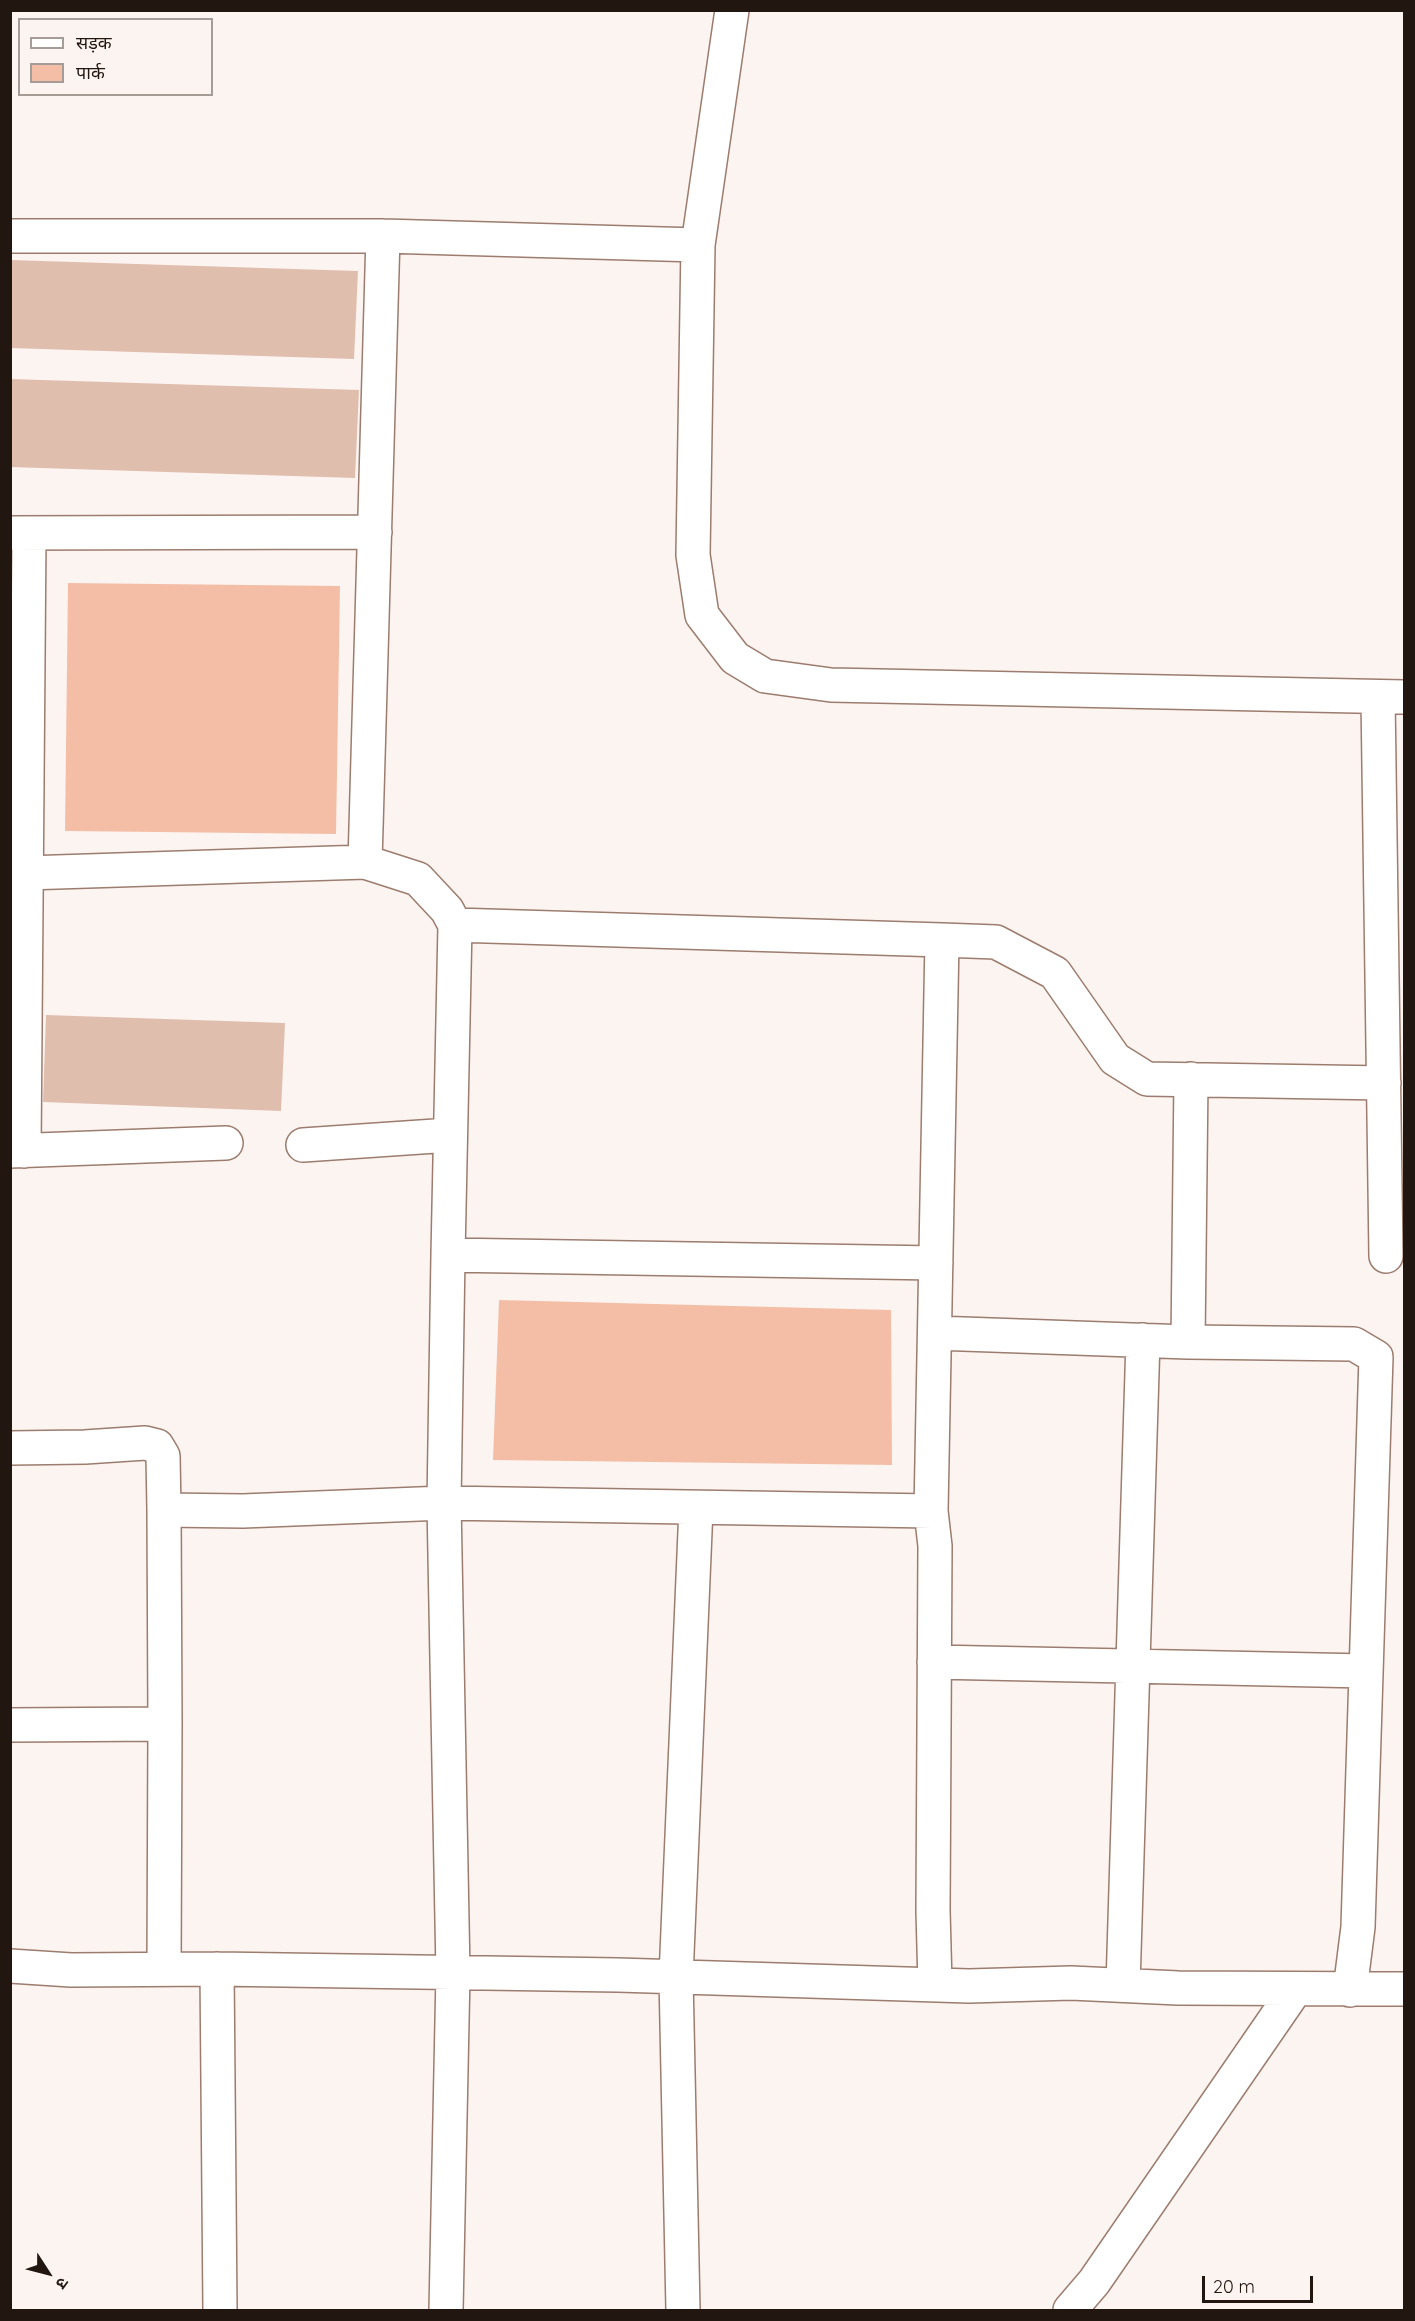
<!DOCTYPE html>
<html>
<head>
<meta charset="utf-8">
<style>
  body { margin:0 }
  #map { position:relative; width:1415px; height:2321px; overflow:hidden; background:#fcf4f1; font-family:Quicksand,"Noto Sans Devanagari",sans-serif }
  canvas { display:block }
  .frame { position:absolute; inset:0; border:12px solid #221610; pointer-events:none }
  .legend { position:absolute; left:18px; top:18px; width:195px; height:78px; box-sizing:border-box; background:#fcf4f1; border:2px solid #a59b97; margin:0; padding:8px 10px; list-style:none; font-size:18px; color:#221610 }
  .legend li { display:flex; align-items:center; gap:12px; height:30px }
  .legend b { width:30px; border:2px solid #a59b97 }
  .north { position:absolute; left:18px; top:2243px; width:60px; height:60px; -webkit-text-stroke:4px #fcf4f1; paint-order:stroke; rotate:126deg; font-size:16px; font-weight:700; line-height:24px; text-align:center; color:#221610 }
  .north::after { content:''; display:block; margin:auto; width:21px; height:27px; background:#221610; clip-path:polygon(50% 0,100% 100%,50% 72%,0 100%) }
  .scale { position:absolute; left:1202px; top:2276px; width:111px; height:27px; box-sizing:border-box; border:3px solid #221610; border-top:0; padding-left:8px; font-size:18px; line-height:21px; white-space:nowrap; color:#221610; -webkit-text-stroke:4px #fcf4f1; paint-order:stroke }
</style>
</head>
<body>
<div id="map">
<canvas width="1415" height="2321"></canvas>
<div class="frame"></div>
<ul class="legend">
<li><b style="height:8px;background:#fff"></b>सड़क</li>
<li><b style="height:16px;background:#f4bea6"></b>पार्क</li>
</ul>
<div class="north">उ</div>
<div class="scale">20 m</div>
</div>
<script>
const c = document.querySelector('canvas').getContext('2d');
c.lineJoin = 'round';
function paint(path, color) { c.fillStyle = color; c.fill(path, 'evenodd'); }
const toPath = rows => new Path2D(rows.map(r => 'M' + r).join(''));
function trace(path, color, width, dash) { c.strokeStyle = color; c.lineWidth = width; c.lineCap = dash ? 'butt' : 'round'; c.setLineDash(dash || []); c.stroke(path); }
const green = toPath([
  [68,583,340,586,336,834,65,831],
  [499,1300,891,1310,892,1465,493,1460]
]);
const building = toPath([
  [10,260,358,271,354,359,10,348],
  [10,379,359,390,355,478,10,467],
  [46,1015,285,1023,281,1111,43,1102]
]);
const minor = toPath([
  [732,10,698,245,693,555,702,615,735,658,765,676,831,685,1404,697],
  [10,236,383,236,698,245],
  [10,533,375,532],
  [1378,697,1386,1256],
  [365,862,383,236],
  [26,873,365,862,418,879,447,910,455,925],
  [303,1145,450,1135],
  [10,1151,226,1143],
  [24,1151,29,534],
  [448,1255,455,925,942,940],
  [935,1333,1188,1342,1354,1344,1376,1357,1358,1927,1350,1990],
  [1188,1342,1191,1079],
  [10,1448,85,1447,145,1443,157,1446,163,1456,164,1510],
  [931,1511,942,940,996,942,1055,973,1115,1059,1147,1079,1384,1083],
  [934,1662,1366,1671],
  [10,1725,165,1724,164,1510,243,1511,444,1503,931,1511,935,1546,933,1911,935,1984],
  [10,1966,71,1970,217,1969,618,1975,969,1986,1071,1983,1178,1988,1404,1989],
  [164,1969,165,1724],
  [217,1969,220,2310],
  [1123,1985,1143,1340],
  [446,2310,453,1973,444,1503,448,1255,936,1263],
  [683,2310,676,1977,696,1508],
  [1070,2310,1094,2282,1295,1990]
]);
paint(green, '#f4bea6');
paint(building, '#e0beae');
trace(minor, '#9c7c6e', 36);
trace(minor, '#fff', 33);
</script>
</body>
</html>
